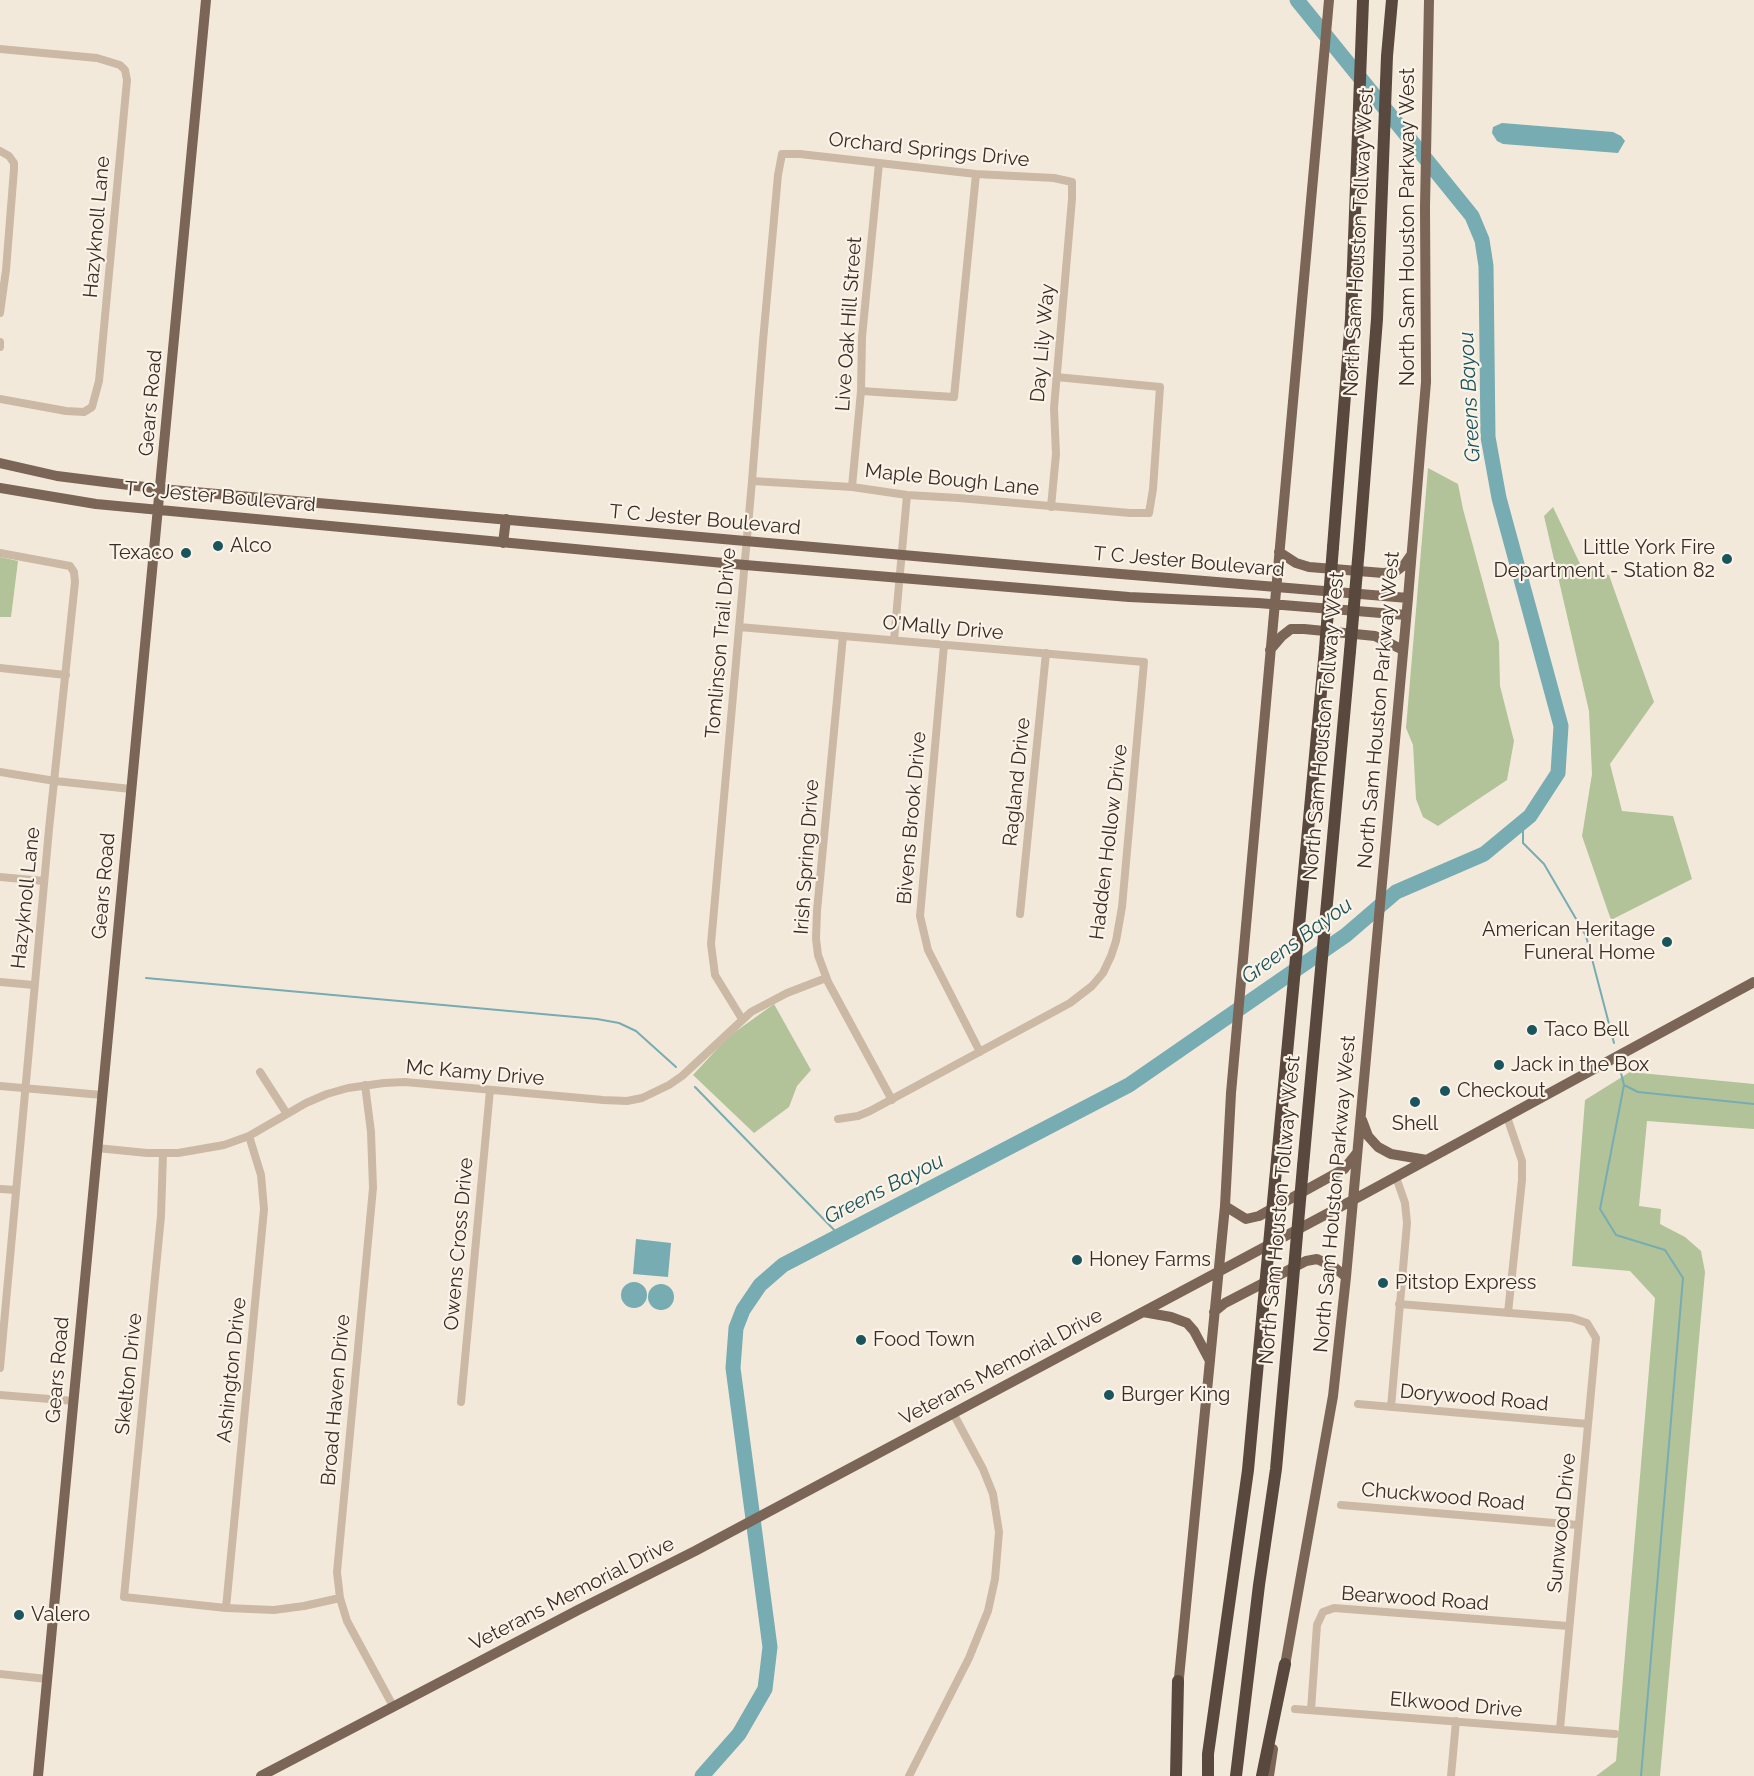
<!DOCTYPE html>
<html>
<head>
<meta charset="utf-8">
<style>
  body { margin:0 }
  canvas { display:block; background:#f3e9da }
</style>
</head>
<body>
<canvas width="1754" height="1776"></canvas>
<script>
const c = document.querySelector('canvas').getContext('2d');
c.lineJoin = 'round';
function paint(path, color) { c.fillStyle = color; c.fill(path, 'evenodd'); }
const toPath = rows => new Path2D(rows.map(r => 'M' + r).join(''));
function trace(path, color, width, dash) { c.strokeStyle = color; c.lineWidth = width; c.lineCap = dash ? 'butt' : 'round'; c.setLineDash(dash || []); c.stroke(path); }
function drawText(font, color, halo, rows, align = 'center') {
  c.font = font + ' Raleway,sans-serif'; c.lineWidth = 4.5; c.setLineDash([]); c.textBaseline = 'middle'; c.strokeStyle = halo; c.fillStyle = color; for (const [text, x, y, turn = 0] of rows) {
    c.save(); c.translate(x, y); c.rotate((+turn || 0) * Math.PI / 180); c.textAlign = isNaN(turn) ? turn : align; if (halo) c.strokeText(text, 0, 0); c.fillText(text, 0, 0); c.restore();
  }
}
const green = toPath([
  [1428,468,1458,484,1463,509,1499,642,1500,686,1514,741,1507,780,1438,826,1423,817,1416,799,1413,745,1406,728],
  [1553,507,1582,568,1609,575,1654,702,1610,764,1622,811,1673,816,1692,879,1611,920,1582,836,1592,774,1589,711,1544,516],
  [0,557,18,561,11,617,0,617],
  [774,1004,811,1070,797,1086,789,1107,754,1133,693,1075,728,1037],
  [1630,1072,1754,1084,1754,1129,1647,1121,1639,1206,1661,1209,1660,1224,1685,1237,1701,1251,1705,1272,1660,1776,1596,1776,1616,1761,1655,1298,1630,1271,1572,1266,1585,1100]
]);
const water = toPath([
  [1502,123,1613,132,1621,136,1625,141,1618,153,1503,144,1497,141,1492,133,1493,127],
  [636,1239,671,1243,668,1277,633,1274],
  '621 1295a13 13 0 1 1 26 0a13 13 0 1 1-26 0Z',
  '648 1297a13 13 0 1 1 26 0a13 13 0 1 1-26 0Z'
]);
const stream = toPath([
  [1523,822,1523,843,1544,864,1586,936,1614,1043],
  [146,978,597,1019,619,1023,636,1031,676,1067],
  [1620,1069,1624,1085,1600,1209,1616,1235,1665,1250,1683,1278,1641,1776],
  [1624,1085,1638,1092,1754,1104],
  [695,1087,840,1236]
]);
const river = toPath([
  [702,1776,739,1734,765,1689,770,1647,733,1368,736,1328,743,1310,760,1285,783,1265,1129,1085,1346,935,1396,892,1484,854,1530,816,1558,773,1561,726,1499,498,1488,437,1486,266,1482,240,1472,216,1297,0]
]);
const minor = toPath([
  [0,49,97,58,120,65,125,70,127,80,99,381,92,407,84,412,66,411,0,399],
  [0,151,9,156,14,163,14,169,6,270,0,313],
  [0,342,0,347],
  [861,391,954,397,976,174],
  [752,481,852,487,907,495,959,498,1130,513,1149,513,1153,489,1160,387,1056,377],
  [852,487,861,391,862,337,879,163],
  [0,553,70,566,74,572,75,582,49,829,0,1368],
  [739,627,1144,662,1122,907,1116,941,1111,956,1103,973,1092,986,1070,1003,870,1111,858,1116,838,1119],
  [843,636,817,911,816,939,818,955,828,982,892,1100],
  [894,640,907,495],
  [944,645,920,916,928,950,980,1052],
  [0,668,66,675],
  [0,772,55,781,131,789],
  [0,877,44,881],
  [1020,914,1046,653],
  [0,982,34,985],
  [742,1019,715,975,711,944,752,481,763,341,778,175,782,154,800,154,976,174,1054,178,1072,182,1072,199,1054,408,1056,454,1051,507],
  [260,1072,287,1114],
  [365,1085,371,1132,373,1188,337,1572,340,1598,347,1621,393,1706],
  [0,1086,102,1095],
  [1507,1117,1522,1161,1522,1180,1508,1313],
  [97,1148,147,1153,178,1153,224,1145,249,1136,306,1103,327,1094,348,1088,384,1083,405,1082,603,1100,627,1101,642,1098,669,1085,682,1076,751,1012,787,993,826,978],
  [163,1154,161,1216,124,1597,226,1608,274,1610,304,1606,340,1598],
  [0,1189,16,1190],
  [1399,1304,1572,1318,1587,1323,1596,1338,1560,1729],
  [0,1395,74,1401],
  [461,1402,490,1090],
  [1358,1404,1588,1424],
  [1391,1407,1407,1223,1405,1203,1396,1177],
  [1341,1505,1578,1525],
  [226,1608,264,1209,261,1175,249,1136],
  [0,1674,47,1679],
  [1295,1709,1615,1734],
  [1311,1710,1317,1625,1323,1612,1334,1608,1568,1626],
  [909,1776,969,1658,988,1611,995,1579,999,1532,993,1494,983,1469,953,1413],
  [1451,1776,1456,1721]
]);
const major = toPath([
  [0,463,57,476,161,489,1049,568,1408,598],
  [0,488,96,504,745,565,1129,597,1258,603,1406,615],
  [503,543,506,519],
  [1279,552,1296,563,1309,567,1383,573,1395,572,1404,565,1411,555],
  [1270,650,1282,636,1291,629,1304,629,1375,636,1403,650],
  [1362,1120,1368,1136,1378,1147,1391,1154,1427,1160],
  [1225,1206,1246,1219,1259,1216,1344,1169,1357,1153],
  [1143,1312,1171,1317,1187,1323,1194,1331,1210,1361],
  [1214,1312,1225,1303,1306,1261,1317,1259,1334,1267,1346,1277],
  [1284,1671,1333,1396,1346,1277,1408,598,1426,382,1425,207,1429,0],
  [1178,1688,1225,1206,1231,1093,1329,0],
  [38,1776,206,0],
  [261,1776,578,1610,695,1551,1366,1193,1754,982],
  [1269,1776,1273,1749]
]);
const highway = toPath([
  [1333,547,1351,319,1363,0],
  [1359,548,1377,319,1387,56,1392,0],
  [1303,1166,1350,651],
  [1275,1181,1325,649],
  [1176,1776,1178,1681],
  [1208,1776,1208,1754,1248,1470,1263,1308],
  [1236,1776,1259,1585,1276,1469,1292,1292],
  [1262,1776,1285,1664]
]);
const highwayBridge = toPath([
  [1325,649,1333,547],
  [1350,651,1359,548],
  [1292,1292,1303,1166],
  [1263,1308,1275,1181]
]);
const markers = [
  [218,546,6,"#1a545c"],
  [186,553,6,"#1a545c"],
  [1727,559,6,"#1a545c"],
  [1667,942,6,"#1a545c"],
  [1532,1030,6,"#1a545c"],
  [1499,1065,6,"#1a545c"],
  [1445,1091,6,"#1a545c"],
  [1415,1102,6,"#1a545c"],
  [1077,1260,6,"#1a545c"],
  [1383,1283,6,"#1a545c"],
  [861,1340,6,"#1a545c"],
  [1109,1395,6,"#1a545c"],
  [19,1615,6,"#1a545c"]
];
const streetNames = [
  ["Orchard Springs Drive",929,150,6],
  ["Hazyknoll Lane",97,227,-85],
  ["North Sam Houston Parkway West",1408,227,-90],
  ["North Sam Houston Tollway West",1359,242,-87],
  ["Live Oak Hill Street",849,324,-86],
  ["Day Lily Way",1043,343,-85],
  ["Gears Road",151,403,-85],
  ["Maple Bough Lane",952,480,6],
  ["T C Jester Boulevard",220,497,5],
  ["T C Jester Boulevard",705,520,5],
  ["T C Jester Boulevard",1189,562,5],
  ["O'Mally Drive",943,628,5],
  ["Tomlinson Trail Drive",721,643,-85],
  ["North Sam Houston Parkway West",1379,710,-85],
  ["North Sam Houston Tollway West",1324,726,-85],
  ["Ragland Drive",1017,782,-84],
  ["Bivens Brook Drive",912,818,-85],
  ["Hadden Hollow Drive",1109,842,-83],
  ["Irish Spring Drive",807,857,-86],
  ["Gears Road",104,886,-85],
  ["Hazyknoll Lane",26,898,-84],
  ["Mc Kamy Drive",475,1073,5],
  ["North Sam Houston Parkway West",1335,1194,-85],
  ["North Sam Houston Tollway West",1280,1210,-85],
  ["Owens Cross Drive",459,1244,-85],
  ["Veterans Memorial Drive",1001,1367,-28],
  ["Gears Road",58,1370,-85],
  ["Ashington Drive",232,1370,-84],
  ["Skelton Drive",129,1374,-84],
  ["Dorywood Road",1474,1398,5],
  ["Broad Haven Drive",336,1400,-85],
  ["Chuckwood Road",1443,1497,5],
  ["Sunwood Drive",1562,1523,-84],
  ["Veterans Memorial Drive",572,1594,-27],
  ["Bearwood Road",1415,1599,4],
  ["Elkwood Drive",1456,1705,5]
];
const poiNames = [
  ["Alco",230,546],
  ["Little York Fire",1715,548,"right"],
  ["Department - Station 82",1715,571,"right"],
  ["Texaco",174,553,"right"],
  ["American Heritage",1655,930,"right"],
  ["Funeral Home",1655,953,"right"],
  ["Taco Bell",1544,1030],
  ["Jack in the Box",1511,1065],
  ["Checkout",1457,1091],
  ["Shell",1415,1124,"center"],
  ["Honey Farms",1089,1260],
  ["Pitstop Express",1395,1283],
  ["Food Town",873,1340],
  ["Burger King",1121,1395],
  ["Valero",31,1615]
];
const waterNames = [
  ["Greens Bayou",1470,397,-93],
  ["Greens Bayou",1297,941,-36],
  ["Greens Bayou",884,1189,-27]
];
paint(green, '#b3c399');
paint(water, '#77acb2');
trace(stream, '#77acb2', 2);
trace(river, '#77acb2', 15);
trace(minor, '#ccb9a5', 8);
trace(major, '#7b6557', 10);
trace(highway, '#59483d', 12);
trace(highwayBridge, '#59483d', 12);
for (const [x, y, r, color] of markers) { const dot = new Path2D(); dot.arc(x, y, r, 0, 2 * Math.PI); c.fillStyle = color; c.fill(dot); trace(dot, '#fbf3e7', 2); }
drawText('20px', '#382d27', '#fbf3e7', streetNames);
drawText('20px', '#382d27', '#fbf3e7', poiNames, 'left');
drawText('italic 21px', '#1a545c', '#fbf3e7', waterNames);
</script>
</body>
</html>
